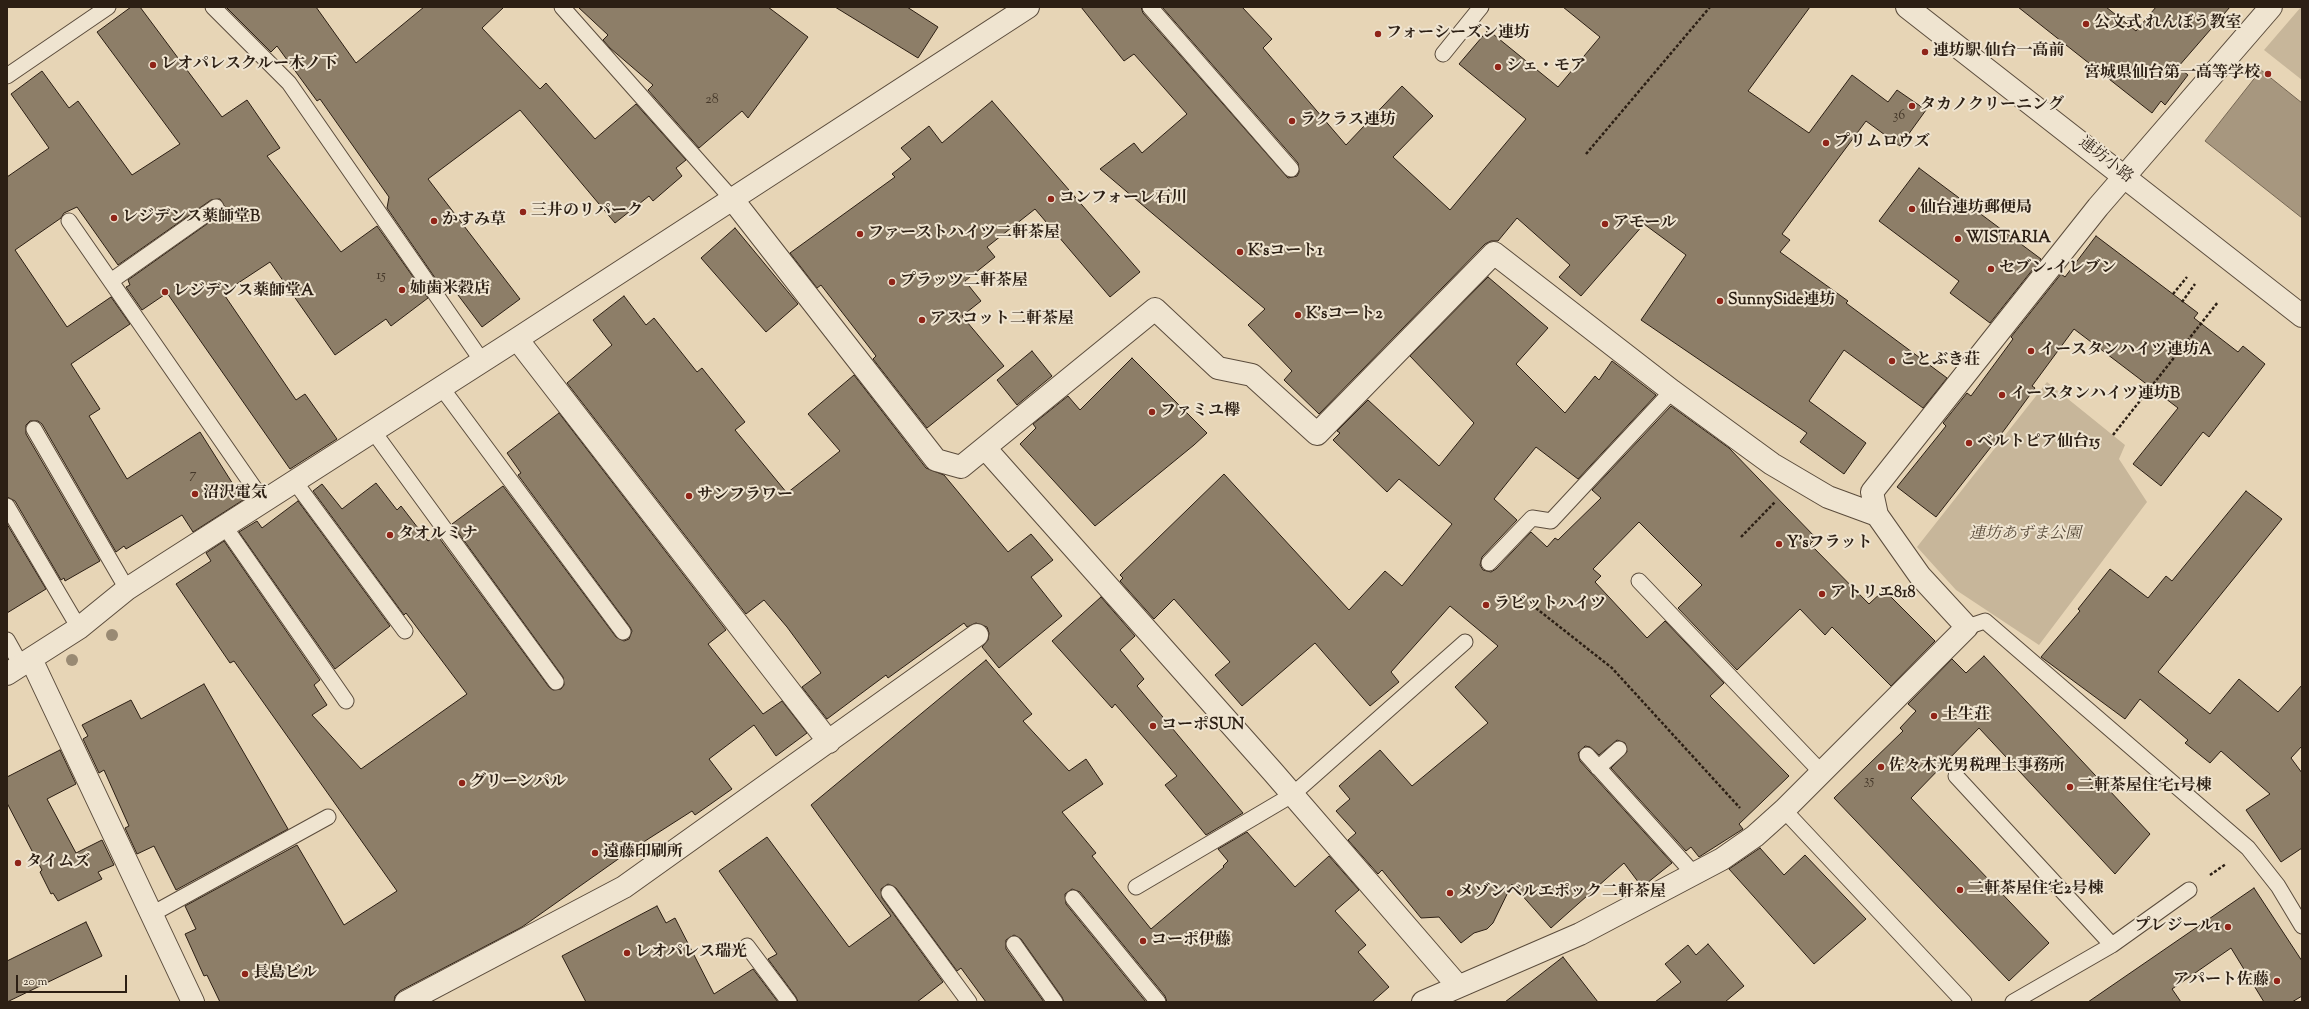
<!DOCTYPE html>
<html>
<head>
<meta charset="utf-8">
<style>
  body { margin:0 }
  #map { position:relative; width:2309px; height:1009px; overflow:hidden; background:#e7d5b6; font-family:"Sorts Mill Goudy",serif }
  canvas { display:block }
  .frame { position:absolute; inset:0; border:8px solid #2c1f14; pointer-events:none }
  .scale { position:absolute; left:16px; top:975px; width:111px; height:18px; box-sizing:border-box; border:2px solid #2c1f14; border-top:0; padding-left:5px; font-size:12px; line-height:14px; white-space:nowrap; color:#2c1f14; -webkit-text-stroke:3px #efe4d0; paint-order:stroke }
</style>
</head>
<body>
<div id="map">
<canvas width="2309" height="1009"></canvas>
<div class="frame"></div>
<div class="scale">20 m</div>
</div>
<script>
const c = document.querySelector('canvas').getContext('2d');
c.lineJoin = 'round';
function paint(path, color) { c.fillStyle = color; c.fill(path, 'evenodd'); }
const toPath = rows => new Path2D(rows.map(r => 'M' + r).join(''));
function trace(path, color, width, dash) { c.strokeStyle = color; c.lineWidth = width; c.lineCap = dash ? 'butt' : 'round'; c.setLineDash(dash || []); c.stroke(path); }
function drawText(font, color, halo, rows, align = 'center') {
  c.font = font + ' "Sorts Mill Goudy","Noto Serif JP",serif'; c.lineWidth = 4; c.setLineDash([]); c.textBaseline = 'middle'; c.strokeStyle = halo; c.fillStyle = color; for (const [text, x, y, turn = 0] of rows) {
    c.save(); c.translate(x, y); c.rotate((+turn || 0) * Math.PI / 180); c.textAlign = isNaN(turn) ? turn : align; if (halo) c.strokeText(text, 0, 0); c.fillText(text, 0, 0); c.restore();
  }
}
const green = toPath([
  [2301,7,2302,7,2302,80,2264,50],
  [2047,382,2125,445,2119,459,2147,502,2039,645,1956,590,1917,547]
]);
const water = toPath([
  [2261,70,2302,103,2302,218,2205,141,2261,70]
]);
const building = toPath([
  [131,7,140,7,222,117,247,100,280,148,267,156,341,252,377,226,428,298,391,326,386,319,335,355,270,262,223,293,296,400,305,394,337,439,290,469,167,293,142,310,126,287,130,285,128,280,221,214,225,207,220,199,211,200,118,265,77,207,64,213,61,218,15,250,67,327,111,297,130,324,71,364,100,409,89,416,127,479,200,432,243,500,193,532,182,515,126,549,124,546,116,552,42,424,38,421,30,421,26,425,26,434,100,561,65,581,64,578,61,580,15,501,7,497,7,177,49,148,11,94,42,71,69,108,78,101,132,175,180,144,97,32,131,7],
  [226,7,316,7,356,63,424,7,504,7,482,28,540,89,546,83,595,139,636,104,686,160,676,168,682,176,653,201,649,196,615,223,520,110,428,179,520,299,482,327,449,283,442,288,387,208,389,197,320,99,317,101,277,46,271,52,226,7],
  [578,7,768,7,808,37,748,118,742,111,699,148,648,90,653,85,610,48,603,40,608,35,578,7],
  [835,7,907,7,938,27,918,58,835,7],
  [1081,7,1141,7,1143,13,1288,178,1297,176,1299,172,1298,163,1162,7,1242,7,1272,39,1263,48,1346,145,1402,86,1433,116,1393,157,1450,210,1526,119,1459,64,1488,30,1558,87,1600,37,1563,7,1810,7,1748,91,1809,133,1852,75,1888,102,1897,90,1926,110,1900,146,1866,121,1782,234,1790,240,1780,252,1848,301,1846,303,1947,378,1923,408,1844,350,1809,401,1866,443,1844,474,1800,442,1807,433,1641,320,1686,255,1644,224,1581,296,1559,277,1570,265,1517,218,1498,241,1491,241,1485,244,1319,414,1284,380,1292,371,1248,325,1265,309,1100,169,1134,143,1142,153,1187,114,1134,54,1124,61,1081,7],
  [2018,7,2106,7,2136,31,2156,7,2230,7,2178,67,2188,75,2165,105,2161,101,2152,113,2018,7],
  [992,101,1140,272,1110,297,1035,209,987,247,995,257,965,281,981,301,962,316,1004,366,927,428,873,359,876,356,821,285,817,288,790,253,895,177,892,174,911,159,901,148,929,126,942,143,992,101],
  [1919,168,2041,259,1990,323,1950,293,1959,281,1879,221,1919,168],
  [735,228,798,304,766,332,701,258,735,228],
  [2096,236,2198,313,2194,318,2238,352,2243,346,2265,364,2209,437,2203,432,2161,486,2133,464,2178,408,2074,329,2032,386,2035,388,2005,429,1936,517,1897,487,1946,426,1943,423,1967,393,1971,396,2013,339,2011,337,2061,274,2065,277,2096,236],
  [1488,277,1548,328,1516,364,1565,413,1595,376,1599,380,1612,361,1656,395,1578,479,1536,447,1494,499,1517,520,1482,557,1480,565,1483,570,1491,572,1496,569,1531,532,1547,547,1555,538,1558,540,1601,498,1592,490,1671,406,1729,448,1816,538,1810,544,1869,604,1884,590,1935,641,1891,686,1832,627,1825,635,1800,609,1737,670,1678,608,1702,585,1639,522,1593,569,1601,576,1595,582,1647,638,1665,621,1724,683,1710,696,1789,776,1739,824,1743,829,1699,857,1691,847,1686,851,1611,768,1627,752,1625,743,1617,740,1599,755,1590,747,1585,746,1578,753,1580,761,1672,863,1642,887,1624,863,1551,928,1512,884,1493,923,1487,929,1474,933,1461,943,1439,917,1421,918,1382,870,1378,874,1348,840,1356,833,1336,811,1350,799,1339,786,1380,750,1412,786,1488,723,1455,687,1498,646,1450,606,1391,672,1399,682,1370,706,1315,643,1242,706,1215,675,1230,662,1174,599,1154,619,1120,581,1123,578,1120,575,1224,474,1349,610,1385,571,1402,586,1452,524,1399,479,1387,492,1333,440,1340,433,1337,431,1368,400,1439,466,1474,423,1410,356,1488,277],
  [624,296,646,325,654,318,697,372,702,368,745,422,735,430,787,493,840,451,808,414,854,375,926,468,944,475,1008,552,1031,534,1053,560,1031,577,1062,616,999,668,982,647,988,640,989,633,987,627,976,623,967,627,964,623,888,678,886,675,827,719,802,687,821,673,787,627,764,600,746,614,567,383,612,345,593,320,624,296],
  [1032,351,1052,376,1017,405,997,380,1032,351],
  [1132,358,1207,433,1194,445,1095,526,1020,444,1036,428,1033,424,1068,396,1080,410,1132,358],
  [559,413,726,630,708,644,763,714,782,701,807,733,776,756,754,725,709,759,732,789,695,815,692,811,631,850,522,927,400,991,395,996,394,1002,220,1002,207,975,204,976,185,934,196,929,185,906,297,845,344,925,397,891,234,661,230,663,176,584,211,561,206,553,224,541,320,680,314,685,327,705,312,715,361,769,467,694,406,613,404,615,313,491,322,484,342,509,376,483,397,510,401,506,428,541,437,535,549,687,553,690,561,689,564,685,563,677,452,524,503,486,616,637,624,641,629,639,632,631,630,627,518,475,521,473,507,453,559,413],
  [2246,491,2282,519,2158,672,2210,714,2239,679,2278,712,2302,685,2302,746,2291,758,2302,773,2302,848,2281,862,2246,810,2270,794,2221,751,2210,763,2185,743,2188,740,2140,699,2125,719,2041,657,2080,611,2078,609,2110,569,2148,598,2166,576,2172,581,2246,491],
  [298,501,390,626,335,669,239,532,257,521,262,528,298,501],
  [7,524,46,589,7,613,7,524],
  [1101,597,1135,636,1120,650,1144,679,1137,686,1243,813,1206,835,1165,785,1177,776,1115,704,1112,708,1052,641,1101,597],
  [1984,656,2150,834,2115,874,1979,728,1911,798,2049,943,2009,981,1834,798,1903,731,1900,728,1916,711,1908,704,1952,659,1966,673,1984,656],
  [986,660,1032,714,1023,721,1069,771,1086,759,1103,784,1062,812,1096,853,1092,856,1151,929,1224,867,1223,866,1228,861,1218,849,1247,832,1295,887,1329,856,1359,890,1335,911,1366,945,1358,952,1389,987,1372,1002,1167,1002,1165,996,1080,892,1072,889,1065,894,1066,904,1146,1002,1064,1002,1062,997,1021,939,1014,935,1006,940,1006,949,1044,1002,986,1002,961,968,957,971,896,888,888,884,881,889,882,898,943,982,917,1002,798,1002,796,997,768,959,777,954,719,871,767,837,849,947,891,916,811,805,986,660],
  [204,684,288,829,176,890,154,846,137,854,125,828,129,826,104,770,99,773,83,739,88,736,82,725,131,700,141,719,204,684],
  [60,750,76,784,47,799,76,853,102,840,114,865,98,872,102,879,58,901,53,893,51,894,40,872,42,870,7,803,7,777,60,750],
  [1760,848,1784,875,1805,855,1866,919,1814,964,1729,869,1760,848],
  [2254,888,2302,961,2302,996,2292,1002,2264,1002,2231,948,2172,989,2181,1002,2088,1002,2254,888],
  [657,906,666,923,675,918,714,994,753,969,778,1002,586,1002,562,956,657,906],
  [86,922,102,956,7,1002,7,961,86,922],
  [1708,944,1744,986,1725,1002,1655,1002,1681,982,1665,964,1688,945,1696,955,1708,944],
  [1563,957,1598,1002,1505,1002,1563,957]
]);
const path = toPath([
  [1586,154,1710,7],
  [2173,294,2187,277],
  [2182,302,2195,284],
  [2113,435,2218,302],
  [1741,537,1775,502],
  [1532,605,1612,668,1740,808],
  [2210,875,2226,864]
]);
const service = toPath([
  [213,7,289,83,482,361],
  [562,7,733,200],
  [1150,7,1291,169],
  [1443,54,1481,7],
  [7,76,108,7],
  [69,221,264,502],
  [111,281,216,207],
  [441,387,623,632],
  [34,429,127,589],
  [373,431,556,682],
  [295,482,405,631],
  [7,506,79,628],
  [225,527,346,701],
  [1489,563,1532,518,1551,521,1672,391],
  [1639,581,1822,773],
  [1967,627,1985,621,2248,848,2278,886,2302,926],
  [7,640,21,665],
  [1587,755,1694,874],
  [1598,768,1619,749],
  [1956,776,2112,945],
  [1784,810,1964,1002],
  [1136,887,1292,795,1465,642],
  [889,893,969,1002],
  [1073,898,1158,1002],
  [152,914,328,817],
  [1014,944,1055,1002],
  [747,946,789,1002],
  [2013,1002,2112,945,2189,890]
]);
const minor = toPath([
  [733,200,936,460,961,467,1155,309,1218,368,1252,375,1317,434,1494,253,1672,391,1772,464,1828,497,1877,515],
  [517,339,829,742],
  [985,448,1273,772,1458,986],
  [31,659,193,1002],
  [7,674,79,628,127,589,164,565,517,339,1028,7],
  [406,1002,624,887,977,635],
  [1423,1002,1580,934,1722,859,1755,836,1784,810,1967,627,1920,576,1877,515,1872,492,2098,207,2271,7]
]);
const tertiary = toPath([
  [1907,7,2302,316]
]);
const trees = [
  [112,635],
  [72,660]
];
const markers = [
  [2086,24,4,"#8f2418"],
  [1378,34,4,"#8f2418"],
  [1925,52,4,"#8f2418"],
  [153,65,4,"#8f2418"],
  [1498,67,4,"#8f2418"],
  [2268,74,4,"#8f2418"],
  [1912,106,4,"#8f2418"],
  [1292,121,4,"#8f2418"],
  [1826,143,4,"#8f2418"],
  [1051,199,4,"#8f2418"],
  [1912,209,4,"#8f2418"],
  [523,212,4,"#8f2418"],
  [114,218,4,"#8f2418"],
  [434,221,4,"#8f2418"],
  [1605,224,4,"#8f2418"],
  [860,234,4,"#8f2418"],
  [1958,239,4,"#8f2418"],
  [1240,252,4,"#8f2418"],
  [1991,269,4,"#8f2418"],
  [892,282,4,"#8f2418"],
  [402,290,4,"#8f2418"],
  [165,292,4,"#8f2418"],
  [1720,301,4,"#8f2418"],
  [1298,315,4,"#8f2418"],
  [922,320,4,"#8f2418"],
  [2031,351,4,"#8f2418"],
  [1892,361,4,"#8f2418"],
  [2002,395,4,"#8f2418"],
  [1152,412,4,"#8f2418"],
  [1969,443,4,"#8f2418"],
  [195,494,4,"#8f2418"],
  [689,496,4,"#8f2418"],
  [390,535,4,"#8f2418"],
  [1779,544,4,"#8f2418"],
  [1822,594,4,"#8f2418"],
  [1486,605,4,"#8f2418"],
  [1934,716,4,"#8f2418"],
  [1153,726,4,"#8f2418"],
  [1881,767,4,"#8f2418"],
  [462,783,4,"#8f2418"],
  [2070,787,4,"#8f2418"],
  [595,853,4,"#8f2418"],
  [18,863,4,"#8f2418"],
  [1960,890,4,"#8f2418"],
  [1450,893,4,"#8f2418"],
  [2228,927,4,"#8f2418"],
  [1143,941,4,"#8f2418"],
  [627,953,4,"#8f2418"],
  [245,974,4,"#8f2418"],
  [2277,981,4,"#8f2418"]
];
const numberNames = [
  ["28",712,101],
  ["36",1899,117],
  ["15",381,277],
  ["7",193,476],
  ["35",1869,782]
];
const poiNames = [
  ["公文式 れんぼう教室",2094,24],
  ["フォーシーズン連坊",1386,34],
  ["連坊駅 仙台一高前",1933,52],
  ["レオパレスクルー木ノ下",161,65],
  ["シェ・モア",1506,67],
  ["宮城県仙台第一高等学校",2260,74,"right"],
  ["タカノクリーニング",1920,106],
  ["ラクラス連坊",1300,121],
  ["プリムロウズ",1834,143],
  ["コンフォーレ石川",1059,199],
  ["仙台連坊郵便局",1920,209],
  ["三井のリパーク",531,212],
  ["レジデンス薬師堂B",122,218],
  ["かすみ草",442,221],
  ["アモール",1613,224],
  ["ファーストハイツ二軒茶屋",868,234],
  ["WISTARIA",1966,239],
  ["K'sコート1",1248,252],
  ["セブン-イレブン",1999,269],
  ["プラッツ二軒茶屋",900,282],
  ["姉歯米穀店",410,290],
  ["レジデンス薬師堂A",173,292],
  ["SunnySide連坊",1728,301],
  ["K'sコート2",1306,315],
  ["アスコット二軒茶屋",930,320],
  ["イースタンハイツ連坊A",2039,351],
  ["ことぶき荘",1900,361],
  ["イースタンハイツ連坊B",2010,395],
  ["ファミユ欅",1160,412],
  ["ベルトピア仙台15",1977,443],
  ["沼沢電気",203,494],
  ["サンフラワー",697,496],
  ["タオルミナ",398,535],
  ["Y'sフラット",1787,544],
  ["アトリエ818",1830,594],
  ["ラビットハイツ",1494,605],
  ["土生荘",1942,716],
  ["コーポSUN",1161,726],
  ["佐々木光男税理士事務所",1889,767],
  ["グリーンパル",470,783],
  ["二軒茶屋住宅1号棟",2078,787],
  ["遠藤印刷所",603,853],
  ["タイムズ",26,863],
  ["二軒茶屋住宅2号棟",1968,890],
  ["メゾンベルエポック二軒茶屋",1458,893],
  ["プレジール1",2220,927,"right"],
  ["コーポ伊藤",1151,941],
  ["レオパレス瑞光",635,953],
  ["長島ビル",253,974],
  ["アパート佐藤",2269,981,"right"]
];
const streetNames = [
  ["連坊小路",2105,161,38]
];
const parkNames = [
  ["連坊あずま公園",2025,535]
];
paint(green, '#c7b69a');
paint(water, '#a7977f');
trace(water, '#766754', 1);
paint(building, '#8d7e68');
trace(building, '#2c1f14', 1);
trace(service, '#5b4c3c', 17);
trace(minor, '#5b4c3c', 24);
trace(tertiary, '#5b4c3c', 24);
trace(path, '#2c1f14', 2.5, [3, 2]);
trace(service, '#efe4d0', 15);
trace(minor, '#efe4d0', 22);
trace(tertiary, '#efe4d0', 22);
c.fillStyle = '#998a73';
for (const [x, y] of trees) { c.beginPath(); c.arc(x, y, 6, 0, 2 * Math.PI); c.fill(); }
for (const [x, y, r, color] of markers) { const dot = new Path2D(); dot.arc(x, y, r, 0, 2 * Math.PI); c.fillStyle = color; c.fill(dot); trace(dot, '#efe4d0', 1.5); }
drawText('14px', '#443729', null, numberNames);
drawText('bold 16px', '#2c1f14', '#efe4d0', poiNames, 'left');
drawText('16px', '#2c1f14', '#efe4d0', streetNames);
drawText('italic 16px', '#5a4c3c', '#efe4d0', parkNames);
</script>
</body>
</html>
